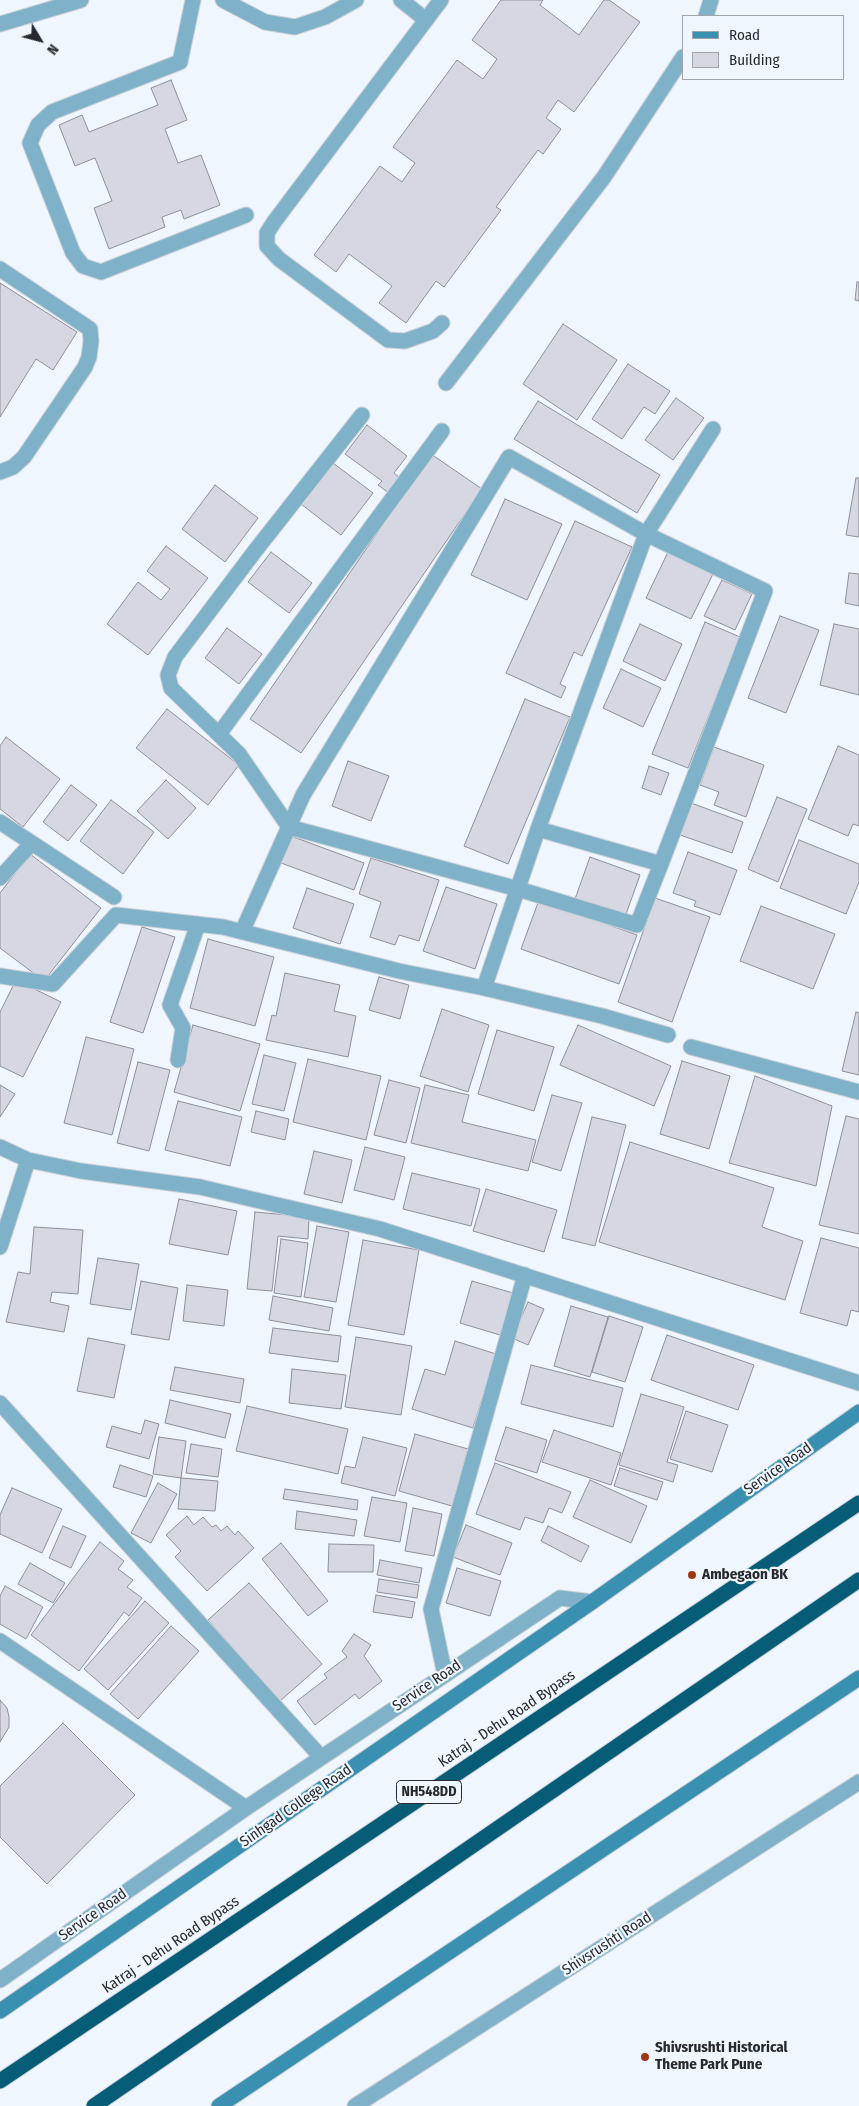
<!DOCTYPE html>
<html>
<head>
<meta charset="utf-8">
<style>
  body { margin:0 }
  #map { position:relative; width:859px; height:2106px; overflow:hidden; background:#f0f6fe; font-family:"Fira Sans Condensed",sans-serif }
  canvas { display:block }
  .legend { position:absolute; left:682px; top:15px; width:162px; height:65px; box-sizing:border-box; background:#f0f6fe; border:1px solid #9fa4aa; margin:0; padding:6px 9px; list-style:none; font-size:15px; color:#26292d }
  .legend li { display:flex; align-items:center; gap:10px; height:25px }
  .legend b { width:25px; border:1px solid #9fa4aa }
  .north { position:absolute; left:15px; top:15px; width:50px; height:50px; -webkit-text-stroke:4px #f0f6fe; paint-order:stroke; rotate:127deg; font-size:14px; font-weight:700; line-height:20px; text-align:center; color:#26292d }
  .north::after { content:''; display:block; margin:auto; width:18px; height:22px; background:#26292d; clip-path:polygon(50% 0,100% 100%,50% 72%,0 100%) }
</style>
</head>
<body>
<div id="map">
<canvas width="859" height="2106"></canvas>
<ul class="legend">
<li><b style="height:6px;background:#3a90b0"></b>Road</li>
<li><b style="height:14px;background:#d7d7e3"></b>Building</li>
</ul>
<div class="north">N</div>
</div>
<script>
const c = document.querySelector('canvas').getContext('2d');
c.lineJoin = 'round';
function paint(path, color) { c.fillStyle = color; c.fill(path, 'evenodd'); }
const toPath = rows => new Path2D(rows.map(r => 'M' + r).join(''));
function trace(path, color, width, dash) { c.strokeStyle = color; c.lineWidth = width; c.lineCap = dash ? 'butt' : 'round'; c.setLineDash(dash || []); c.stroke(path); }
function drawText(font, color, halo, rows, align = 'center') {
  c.font = font + ' "Fira Sans Condensed",sans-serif'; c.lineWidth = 4.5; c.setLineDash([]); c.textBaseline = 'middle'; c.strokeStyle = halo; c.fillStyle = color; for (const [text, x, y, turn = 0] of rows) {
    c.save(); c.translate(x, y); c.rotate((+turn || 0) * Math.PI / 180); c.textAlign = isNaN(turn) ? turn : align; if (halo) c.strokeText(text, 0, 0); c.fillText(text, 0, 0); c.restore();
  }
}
const building = toPath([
  [501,0,543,0,540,5,579,35,604,0,609,0,640,22,574,112,558,100,546,118,561,129,543,154,538,150,496,207,501,210,444,287,436,281,406,323,379,303,392,286,349,254,336,272,314,255,380,166,402,182,415,163,393,147,457,60,483,79,497,59,472,40,501,0],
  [171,80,187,120,165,129,178,163,201,155,220,205,184,219,181,210,162,217,165,227,109,249,94,208,112,201,95,158,75,166,59,125,82,115,89,132,158,105,151,88,171,80],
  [857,282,859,282,859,301,855,300,857,282],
  [0,283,77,332,53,370,36,359,0,417,0,283],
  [563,324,617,360,577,420,523,384,563,324],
  [628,364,670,391,655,414,644,407,622,439,592,419,628,364],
  [676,398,704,418,673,460,645,440,676,398],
  [538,401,660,475,637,513,514,439,538,401],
  [367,425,407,456,394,473,400,478,389,493,378,485,382,481,345,454,367,425],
  [431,454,482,489,301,753,250,719,431,454],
  [333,463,373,493,341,535,301,504,333,463],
  [856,478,859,478,859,537,846,535,856,478],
  [215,485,258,518,225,562,182,529,215,485],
  [505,499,562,524,527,600,471,575,505,499],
  [575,521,632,547,582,656,574,652,560,684,566,687,561,698,506,673,575,521],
  [166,546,208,578,148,655,107,624,138,582,161,600,170,589,147,571,166,546],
  [271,552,312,583,289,613,248,582,271,552],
  [668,552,713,574,691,619,646,598,668,552],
  [849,573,859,574,859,606,845,603,849,573],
  [722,580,752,594,735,630,704,616,722,580],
  [780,616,819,630,786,713,748,698,780,616],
  [705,622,740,637,688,768,652,754,705,622],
  [640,624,682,644,665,681,623,661,640,624],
  [834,624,859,629,859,695,820,685,834,624],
  [227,628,262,654,239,684,205,658,227,628],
  [621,669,661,688,643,727,603,708,621,669],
  [525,699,570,717,508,864,464,846,525,699],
  [167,709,239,765,208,805,136,748,167,709],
  [6,737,60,779,23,827,0,809,0,746,6,737],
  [838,746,859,755,859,826,853,824,848,836,808,819,838,746],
  [714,747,764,765,746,817,714,805,719,792,700,785,714,747],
  [348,761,389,776,371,821,332,806,348,761],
  [649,766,669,773,661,795,642,788,649,766],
  [166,780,196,808,168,839,137,811,166,780],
  [71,785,97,805,68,841,43,822,71,785],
  [777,797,807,809,778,882,748,869,777,797],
  [111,800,154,832,123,874,80,841,111,800],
  [691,803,743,822,732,853,680,835,691,803],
  [291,836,364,863,354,890,281,863,291,836],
  [799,840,859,864,859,882,846,914,780,888,799,840],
  [688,852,737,870,720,915,694,906,696,901,673,893,688,852],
  [30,854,101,908,44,981,0,948,0,893,30,854],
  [590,857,640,875,625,917,575,899,590,857],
  [371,858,439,880,419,941,399,935,395,945,370,937,381,902,359,894,371,858],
  [446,887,497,904,475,969,423,951,446,887],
  [307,888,354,904,340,944,293,928,307,888],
  [655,898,710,917,672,1022,618,1002,655,898],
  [539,900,637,935,619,984,521,949,539,900],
  [761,906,835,934,813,989,740,961,761,906],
  [142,927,175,937,143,1033,110,1022,142,927],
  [208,939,274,957,255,1026,190,1008,208,939],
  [285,973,340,985,334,1011,356,1016,348,1057,266,1040,272,1015,276,1016,285,973],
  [379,977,409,985,400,1019,369,1010,379,977],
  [16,980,61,1002,23,1077,0,1066,0,1012,16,980],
  [442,1009,489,1025,468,1092,420,1076,442,1009],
  [856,1012,859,1013,859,1075,842,1071,856,1012],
  [193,1025,260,1044,240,1111,174,1092,193,1025],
  [578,1025,671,1066,654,1106,560,1065,578,1025],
  [497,1030,554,1047,534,1111,478,1094,497,1030],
  [86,1037,134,1049,112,1135,64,1123,86,1037],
  [264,1055,296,1063,284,1111,252,1104,264,1055],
  [308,1059,381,1076,366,1140,293,1122,308,1059],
  [682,1061,730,1076,709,1149,660,1134,682,1061],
  [138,1062,170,1070,149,1151,117,1143,138,1062],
  [755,1076,832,1106,816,1186,729,1163,755,1076],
  [389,1080,420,1088,406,1143,374,1135,389,1080],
  [0,1085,15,1094,0,1117,0,1085],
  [425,1085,469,1095,462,1122,536,1140,528,1171,411,1143,425,1085],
  [552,1095,582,1103,561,1171,532,1162,552,1095],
  [178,1101,242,1117,230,1166,165,1150,178,1101],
  [256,1111,289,1119,285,1140,251,1132,256,1111],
  [846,1116,859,1119,859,1234,819,1225,846,1116],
  [592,1117,626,1125,595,1246,562,1238,592,1117],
  [630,1142,774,1188,762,1227,803,1241,785,1300,599,1242,630,1142],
  [365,1147,405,1157,394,1200,354,1190,365,1147],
  [314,1151,352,1160,342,1203,304,1194,314,1151],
  [412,1173,480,1189,471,1226,403,1209,412,1173],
  [486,1189,557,1210,544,1252,473,1231,486,1189],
  [179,1199,237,1211,228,1255,169,1244,179,1199],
  [255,1212,309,1217,308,1239,278,1236,272,1291,247,1289,255,1212],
  [317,1226,349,1232,336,1302,304,1297,317,1226],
  [34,1227,83,1230,78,1294,52,1292,50,1302,69,1306,64,1332,6,1322,18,1272,30,1274,34,1227],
  [821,1238,859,1248,859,1312,851,1310,847,1326,800,1313,821,1238],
  [281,1239,308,1243,301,1297,274,1293,281,1239],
  [363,1240,419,1250,404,1335,348,1325,363,1240],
  [98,1258,139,1264,131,1310,90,1304,98,1258],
  [141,1281,178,1288,169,1340,131,1334,141,1281],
  [472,1281,513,1293,500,1335,460,1323,472,1281],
  [187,1285,228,1290,224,1326,183,1321,187,1285],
  [273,1296,333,1308,329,1331,269,1320,273,1296],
  [528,1302,544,1309,528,1345,512,1338,528,1302],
  [571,1306,608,1317,590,1377,554,1366,571,1306],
  [609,1316,643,1327,625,1382,592,1372,609,1316],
  [273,1328,341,1336,338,1362,269,1353,273,1328],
  [667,1335,754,1365,738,1410,651,1380,667,1335],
  [356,1337,412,1346,401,1415,345,1407,356,1337],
  [88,1338,125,1345,114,1398,77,1391,88,1338],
  [455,1341,496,1354,473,1428,412,1409,425,1369,445,1375,455,1341],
  [531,1365,623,1388,613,1427,521,1404,531,1365],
  [175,1367,244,1379,240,1403,170,1390,175,1367],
  [292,1369,346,1375,341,1409,289,1403,292,1369],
  [641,1394,684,1407,667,1462,678,1465,673,1482,619,1465,641,1394],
  [170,1400,231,1414,225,1438,165,1423,170,1400],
  [247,1406,348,1429,338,1474,236,1451,247,1406],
  [686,1411,728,1425,712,1472,670,1459,686,1411],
  [145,1420,159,1424,149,1459,106,1447,112,1426,141,1434,145,1420],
  [506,1427,547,1440,537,1473,495,1460,506,1427],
  [554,1430,621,1453,611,1485,542,1462,554,1430],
  [415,1434,468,1449,452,1506,399,1491,415,1434],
  [159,1437,186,1441,181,1478,153,1474,159,1437],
  [363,1437,407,1448,395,1496,341,1483,345,1466,355,1468,363,1437],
  [191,1444,222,1449,218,1477,186,1473,191,1444],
  [495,1463,571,1492,562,1513,549,1508,543,1523,525,1517,520,1530,476,1514,495,1463],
  [120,1465,153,1476,146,1497,113,1487,120,1465],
  [620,1468,663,1482,657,1500,614,1486,620,1468],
  [181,1478,218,1481,215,1511,178,1509,181,1478],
  [590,1480,647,1506,631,1543,573,1517,590,1480],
  [158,1483,177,1494,151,1543,131,1533,158,1483],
  [12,1488,62,1509,42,1553,0,1534,0,1515,12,1488],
  [285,1489,358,1500,357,1510,283,1499,285,1489],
  [372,1497,407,1503,400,1542,364,1536,372,1497],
  [413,1508,442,1514,434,1556,405,1551,413,1508],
  [297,1511,357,1520,354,1536,295,1529,297,1511],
  [187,1516,194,1525,203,1517,212,1527,216,1525,221,1531,227,1526,235,1535,238,1531,254,1548,207,1591,175,1557,181,1551,166,1535,187,1516],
  [466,1525,512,1543,500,1575,453,1557,466,1525],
  [63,1526,86,1536,71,1568,49,1558,63,1526],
  [548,1526,589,1546,581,1562,541,1541,548,1526],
  [100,1542,124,1561,118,1569,133,1580,127,1587,142,1598,129,1616,124,1612,79,1671,31,1635,100,1542],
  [281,1543,328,1601,308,1616,262,1559,281,1543],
  [329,1544,374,1545,373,1572,328,1572,329,1544],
  [380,1560,422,1568,419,1583,377,1575,380,1560],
  [30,1563,65,1583,53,1603,18,1584,30,1563],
  [457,1568,501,1581,490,1616,446,1603,457,1568],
  [379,1579,419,1585,417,1598,377,1592,379,1579],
  [249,1583,322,1664,280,1701,208,1620,249,1583],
  [5,1586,43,1607,26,1639,0,1624,0,1596,5,1586],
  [376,1595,415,1602,412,1618,373,1612,376,1595],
  [145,1601,169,1623,108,1690,84,1669,145,1601],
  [171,1626,199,1651,138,1719,110,1694,171,1626],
  [354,1634,371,1645,364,1656,382,1681,359,1699,355,1694,315,1725,297,1701,327,1678,324,1674,347,1657,342,1651,354,1634],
  [0,1700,7,1708,9,1717,9,1727,0,1742,0,1700],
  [63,1723,135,1795,47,1884,0,1837,0,1786,63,1723]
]);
const street = toPath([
  [193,0,180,62,52,112,38,125,30,143,73,253,83,266,101,272,246,215],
  [223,0,265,22,295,27,325,17,356,0],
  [401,0,426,20],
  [441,0,274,222,267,233,267,246,279,259,388,340,405,341,433,331,442,323],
  [706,16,711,0],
  [0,24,81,0],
  [0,269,90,329,91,341,89,357,85,367,24,457,13,467,0,472],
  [446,383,604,177,683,57],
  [362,415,255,551,175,657,168,675,171,688,239,754,289,827,518,889,637,925,661,864],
  [219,734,442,431],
  [0,822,114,897],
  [0,878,31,844],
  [242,932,303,795,509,457,646,534,713,429],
  [0,976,53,984,116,915,223,927,399,971,484,988,602,1016,668,1035],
  [484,988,538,829,661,864,765,591,646,534,538,829],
  [691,1047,859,1092],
  [178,1060,183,1028,170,1005,198,924],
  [0,1147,28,1160,81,1171,200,1187,380,1229,859,1383],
  [0,1247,28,1160],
  [0,1403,321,1757],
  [0,1641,246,1808],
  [445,1675,431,1609,525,1275],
  [0,1980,246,1808,560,1598,592,1602],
  [355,2106,859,1782]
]);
const secondary = toPath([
  [0,2011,592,1602,859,1412],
  [219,2106,859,1678]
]);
const highway = toPath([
  [0,2081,859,1503],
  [94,2106,859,1580]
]);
const markers = [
  [692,1575,5,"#9e3813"],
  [645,2057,5,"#9e3813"]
];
const shields = [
  [429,1792,65]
];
const shieldNames = [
  ["NH548DD",429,1792]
];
const streetNames = [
  ["Service Road",778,1469,-35],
  ["Service Road",427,1686,-34],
  ["Katraj - Dehu Road Bypass",507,1719,-34],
  ["Sinhgad College Road",296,1806,-35],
  ["Service Road",93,1915,-35],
  ["Shivsrushti Road",607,1944,-33],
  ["Katraj - Dehu Road Bypass",171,1945,-34]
];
const poiNames = [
  ["Ambegaon BK",702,1575],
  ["Shivsrushti Historical",655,2048],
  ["Theme Park Pune",655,2065]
];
paint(building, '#d7d7e3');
trace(building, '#8e8f99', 1);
trace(street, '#ccd1d8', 17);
trace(secondary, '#ccd1d8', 17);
trace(highway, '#ccd1d8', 17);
trace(street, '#7fb2c8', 15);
trace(secondary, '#3a90b0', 15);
trace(highway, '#075d78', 15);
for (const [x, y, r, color] of markers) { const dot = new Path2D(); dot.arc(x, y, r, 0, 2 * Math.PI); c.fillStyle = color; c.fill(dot); trace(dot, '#f0f6fe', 2); }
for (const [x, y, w] of shields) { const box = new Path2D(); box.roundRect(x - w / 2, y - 11.5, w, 23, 4); c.fillStyle = '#f0f6fe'; c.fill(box); trace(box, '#26292d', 1); }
drawText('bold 14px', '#26292d', null, shieldNames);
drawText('15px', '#26292d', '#f0f6fe', streetNames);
drawText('bold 15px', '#26292d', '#f0f6fe', poiNames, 'left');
</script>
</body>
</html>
